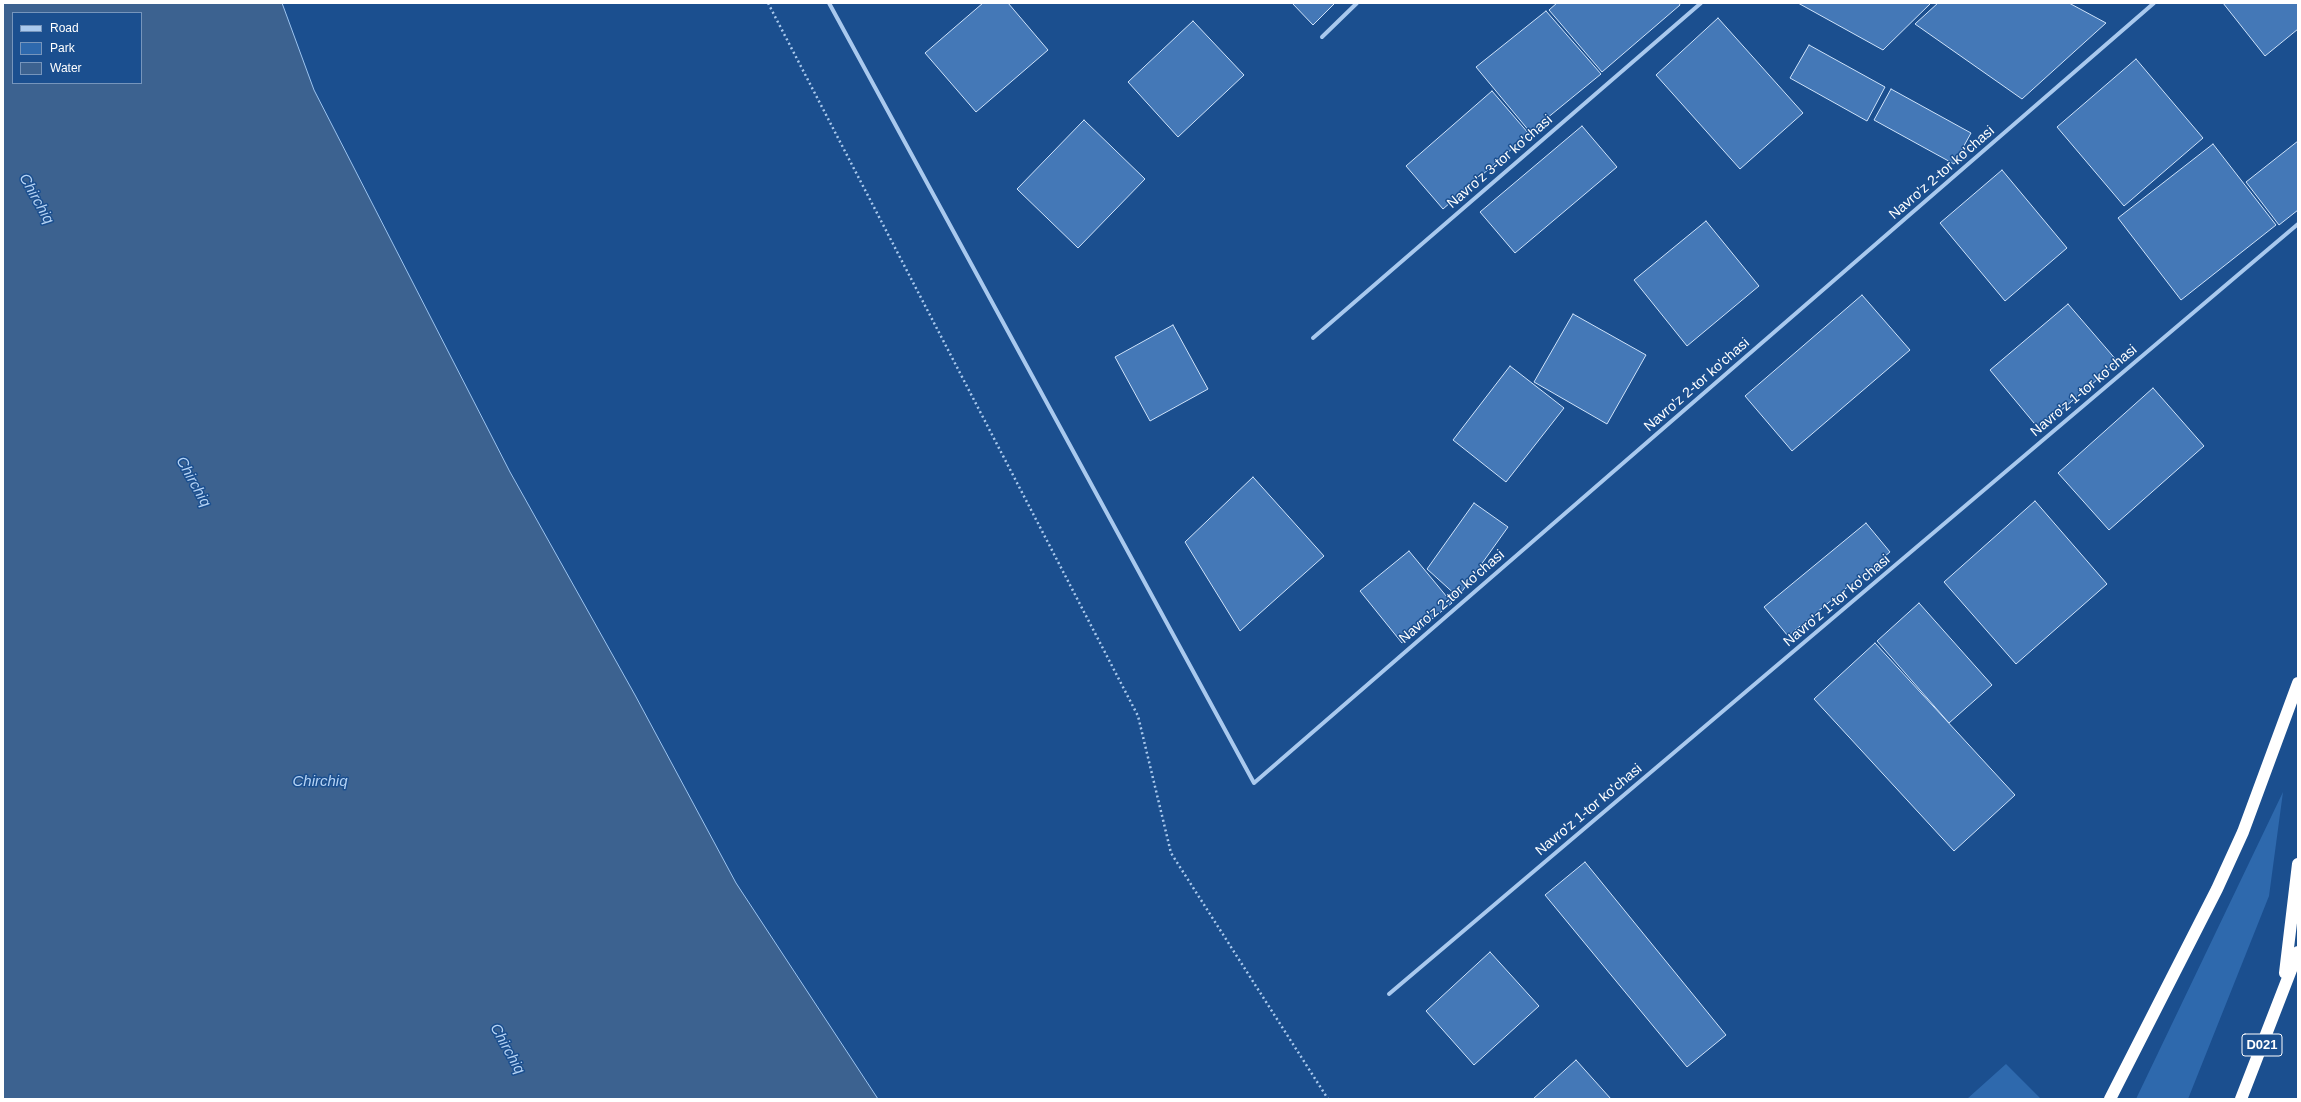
<!DOCTYPE html>
<html>
<head>
<meta charset="utf-8">
<style>
  body { margin:0 }
  #map { position:relative; width:2301px; height:1102px; overflow:hidden; background:#1b4f8f; font-family:Helvetica,sans-serif }
  canvas { display:block }
  .frame { position:absolute; inset:0; border:4px solid #fff; pointer-events:none }
  .legend { position:absolute; left:12px; top:12px; width:130px; height:72px; box-sizing:border-box; background:#1b4f8f; border:1px solid #7695bc; margin:0; padding:5px 7px; list-style:none; font-size:12px; color:#fff }
  .legend li { display:flex; align-items:center; gap:8px; height:20px }
  .legend b { width:20px; border:1px solid #7695bc }
</style>
</head>
<body>
<div id="map">
<canvas width="2301" height="1102"></canvas>
<div class="frame"></div>
<ul class="legend">
<li><b style="height:5px;background:#a9c9ee"></b>Road</li>
<li><b style="height:11px;background:#2e69ad"></b>Park</li>
<li><b style="height:11px;background:#3c6290"></b>Water</li>
</ul>
</div>
<script>
const c = document.querySelector('canvas').getContext('2d');
c.lineJoin = 'round';
function paint(path, color) { c.fillStyle = color; c.fill(path, 'evenodd'); }
const toPath = rows => new Path2D(rows.map(r => 'M' + r).join(''));
function trace(path, color, width, dash) { c.strokeStyle = color; c.lineWidth = width; c.lineCap = dash ? 'butt' : 'round'; c.setLineDash(dash || []); c.stroke(path); }
function drawText(font, color, halo, rows, align = 'center') {
  c.font = font + ' Helvetica,sans-serif'; c.lineWidth = 3; c.setLineDash([]); c.textBaseline = 'middle'; c.strokeStyle = halo; c.fillStyle = color; for (const [text, x, y, turn = 0] of rows) {
    c.save(); c.translate(x, y); c.rotate((+turn || 0) * Math.PI / 180); c.textAlign = isNaN(turn) ? turn : align; if (halo) c.strokeText(text, 0, 0); c.fillText(text, 0, 0); c.restore();
  }
}
const green = toPath([
  [2283,792,2269,896,2188,1099,2136,1099],
  [2006,1064,2041,1099,1967,1099]
]);
const water = toPath([
  [3,3,282,3,314,90,510,472,635,695,736,883,878,1099,3,1099,3,3],
  [13,13,141,13,141,83,13,83,13,13]
]);
const building = toPath([
  [983,3,1008,3,1048,50,976,112,925,53,983,3],
  [1292,3,1335,3,1313,25,1292,3],
  [1557,3,1679,3,1680,5,1602,72,1549,10,1557,3],
  [1798,3,1931,3,1883,50,1798,3],
  [1938,3,2069,3,2106,23,2022,99,1915,24,1938,3],
  [2223,3,2298,3,2298,29,2265,56,2223,3],
  [1546,11,1601,74,1530,132,1476,67,1546,11],
  [1718,18,1803,113,1740,169,1656,75,1718,18],
  [1193,21,1244,75,1178,137,1128,82,1193,21],
  [1809,45,1885,87,1867,121,1790,78,1809,45],
  [2136,59,2203,138,2124,206,2057,127,2136,59],
  [1891,89,1971,133,1954,164,1874,120,1891,89],
  [1492,91,1529,134,1443,209,1406,166,1492,91],
  [1084,120,1145,179,1078,248,1017,189,1084,120],
  [1582,126,1617,167,1515,253,1480,212,1582,126],
  [2298,141,2298,210,2279,225,2246,182,2298,141],
  [2213,144,2276,225,2181,300,2118,218,2213,144],
  [2002,170,2067,248,2005,301,1940,223,2002,170],
  [1706,221,1759,286,1687,346,1634,280,1706,221],
  [1862,295,1910,350,1792,451,1745,396,1862,295],
  [2068,304,2118,362,2039,429,1990,370,2068,304],
  [1573,314,1646,355,1607,424,1534,382,1573,314],
  [1173,325,1208,389,1150,421,1115,357,1173,325],
  [1510,366,1564,408,1506,482,1453,440,1510,366],
  [2153,388,2204,446,2109,530,2058,473,2153,388],
  [1253,477,1324,556,1240,631,1185,542,1253,477],
  [2035,501,2107,584,2016,664,1944,582,2035,501],
  [1474,503,1508,527,1458,597,1427,569,1474,503],
  [1866,523,1890,552,1788,636,1764,607,1866,523],
  [1409,551,1452,603,1402,643,1360,591,1409,551],
  [1919,603,1992,685,1949,723,1877,641,1919,603],
  [1875,643,2015,795,1954,851,1814,699,1875,643],
  [1585,862,1726,1035,1687,1067,1545,895,1585,862],
  [1490,952,1539,1006,1474,1065,1426,1011,1490,952],
  [1576,1060,1611,1099,1533,1099,1576,1060]
]);
const path = toPath([
  [768,3,1138,716,1171,853,1328,1099]
]);
const street = toPath([
  [829,3,1254,783,2154,3],
  [1322,37,1357,3],
  [1313,338,1701,3],
  [1389,994,2298,224]
]);
const highway = toPath([
  [2285,973,2298,864],
  [2110,1099,2217,889,2243,832,2298,683],
  [2241,1099,2298,952]
]);
const shields = [
  [2262,1045,40]
];
const shieldNames = [
  ["D021",2262,1045]
];
const streetNames = [
  ["Navro'z 3-tor ko'chasi",1500,162,-41],
  ["Navro'z 2-tor ko'chasi",1942,173,-41],
  ["Navro'z 2-tor ko'chasi",1697,385,-41],
  ["Navro'z 1-tor ko'chasi",2084,391,-40],
  ["Navro'z 2-tor ko'chasi",1452,597,-41],
  ["Navro'z 1-tor ko'chasi",1837,601,-40],
  ["Navro'z 1-tor ko'chasi",1589,810,-40]
];
const waterNames = [
  ["Chirchiq",36,199,61],
  ["Chirchiq",193,482,61],
  ["Chirchiq",320,782],
  ["Chirchiq",507,1049,61]
];
paint(green, '#2e69ad');
paint(water, '#3c6290');
trace(water, '#9cc4f0', 1);
paint(building, '#4478b7');
trace(building, '#cfe3fa', 1);
trace(path, '#a9c9ee', 2.5, [2, 3]);
trace(street, '#a9c9ee', 4);
trace(highway, '#fff', 12);
for (const [x, y, w] of shields) { const box = new Path2D(); box.roundRect(x - w / 2, y - 11, w, 22, 3); c.fillStyle = '#1b4f8f'; c.fill(box); trace(box, '#fff', 1); }
drawText('bold 13px', '#fff', null, shieldNames);
drawText('14px', '#fff', '#1b4f8f', streetNames);
drawText('italic 15px', '#b5d3f5', '#1b4f8f', waterNames);
</script>
</body>
</html>
